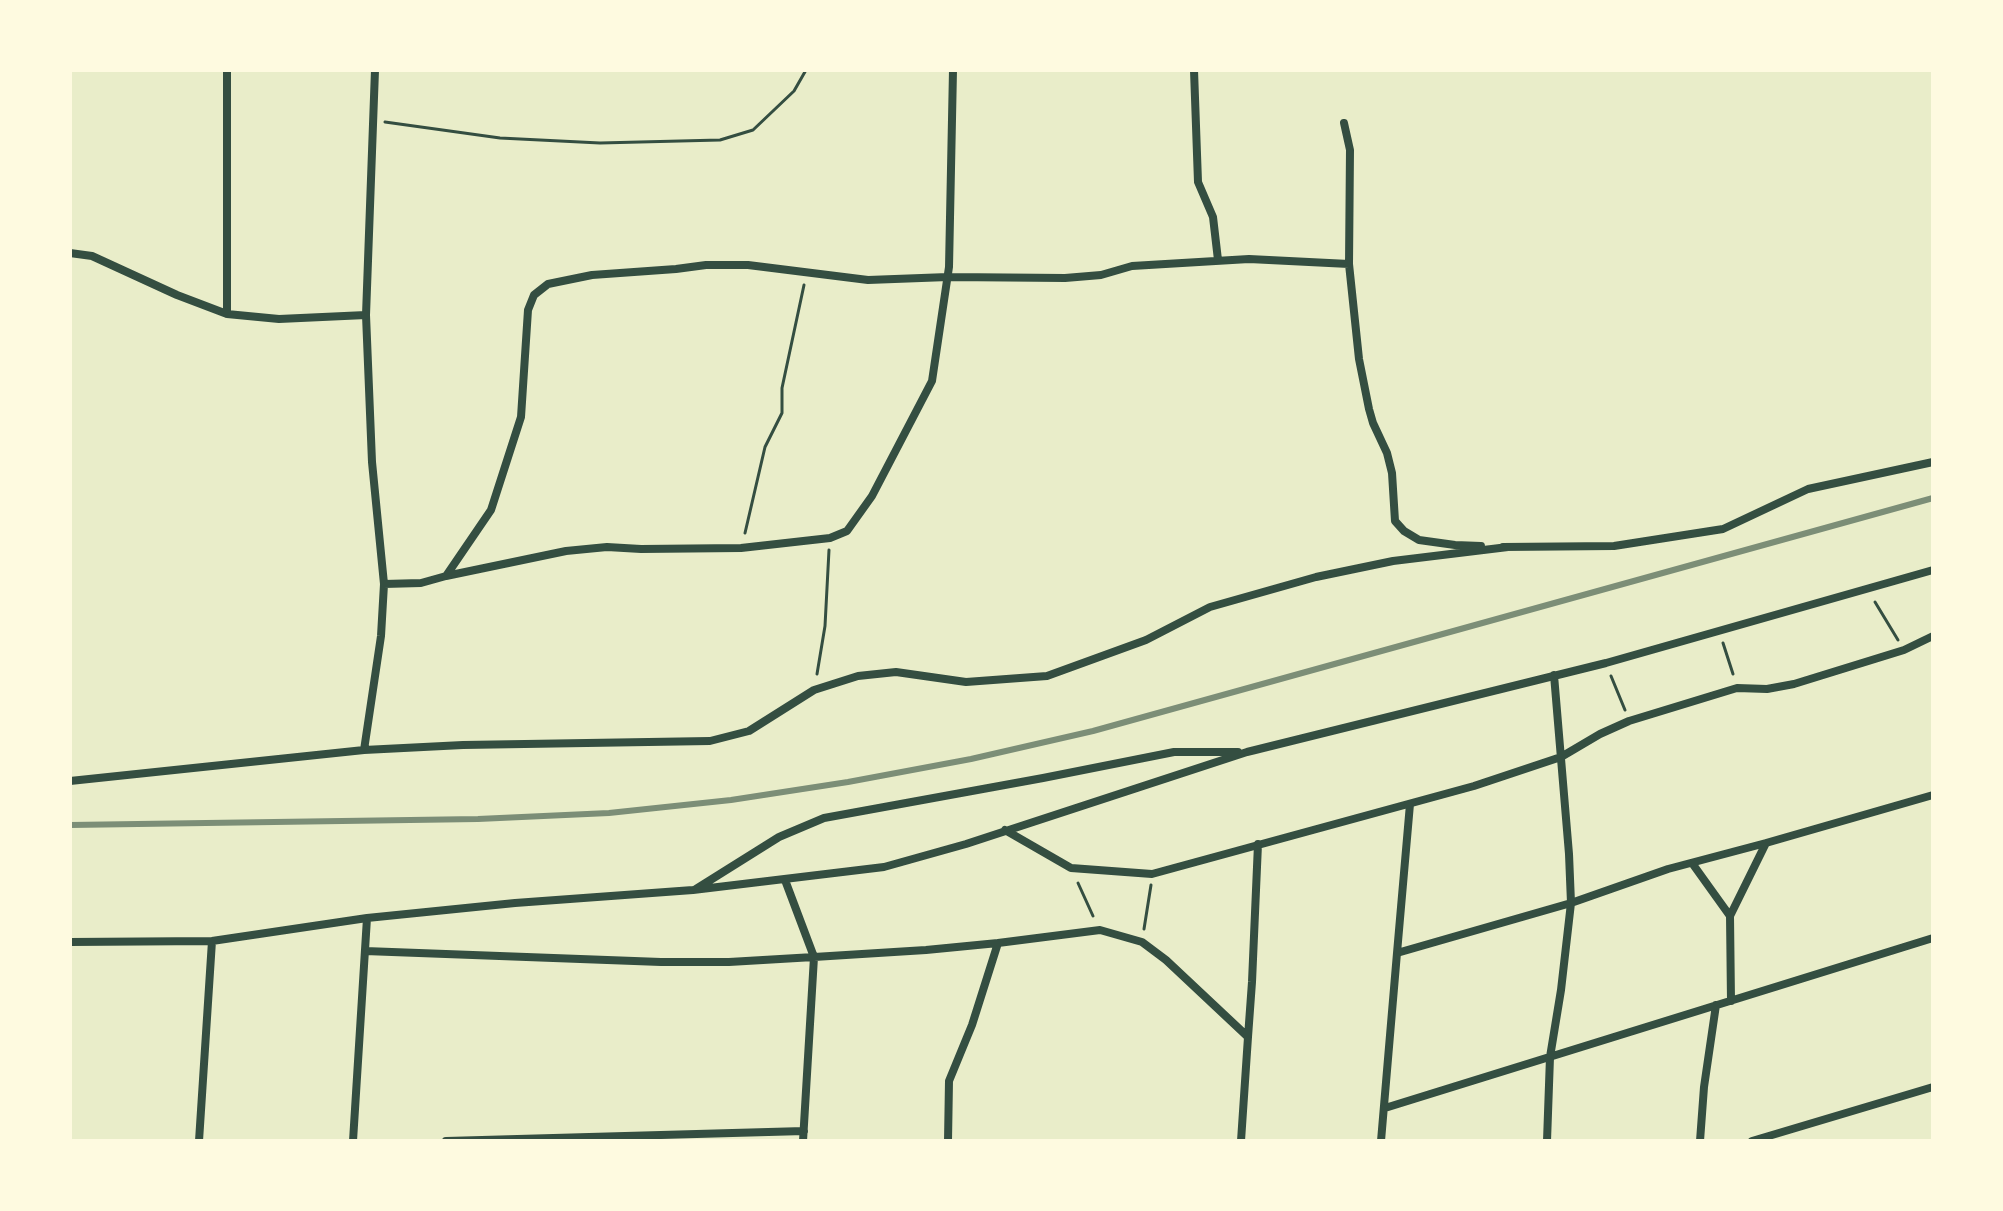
<!DOCTYPE html>
<html>
<head>
<meta charset="utf-8">
<style>
  body { margin:0 }
  #map { position:relative; width:2003px; height:1211px; overflow:hidden; background:#e9edc9; font-family:"Nunito Sans",sans-serif }
  canvas { display:block }
  .frame { position:absolute; inset:0; border:72px solid #fefae0; pointer-events:none }
</style>
</head>
<body>
<div id="map">
<canvas width="2003" height="1211"></canvas>
<div class="frame"></div>
</div>
<script>
const c = document.querySelector('canvas').getContext('2d');
c.lineJoin = 'round';
const toPath = rows => new Path2D(rows.map(r => 'M' + r).join(''));
function trace(path, color, width, dash) { c.strokeStyle = color; c.lineWidth = width; c.lineCap = dash ? 'butt' : 'round'; c.setLineDash(dash || []); c.stroke(path); }
const path = toPath([
  [385,122,500,138,600,143,720,140,753,130,794,91,806,70],
  [745,533,765,447,782,413,782,388,804,285],
  [1875,602,1898,640],
  [1723,643,1733,674],
  [817,674,825,626,829,550],
  [1611,676,1625,710],
  [1078,883,1093,916],
  [1144,929,1151,885]
]);
const minor = toPath([
  [1194,70,1198,182,1213,217,1218,260],
  [1344,123,1350,150,1349,264,1359,359,1369,409,1373,423,1387,453,1392,473,1395,521,1404,531,1419,540,1455,545,1481,546],
  [70,253,92,256,177,295,227,314,279,319,366,315],
  [227,314,227,70],
  [1503,547,1614,546,1723,529,1808,489,1933,462],
  [446,576,566,551,607,547,641,549,741,548,830,538,847,531,872,496,932,381,949,267,953,70],
  [384,584,421,583,446,576,491,510,521,417,528,310,534,295,548,284,592,275,676,269,706,265,748,265,868,280,948,277,1065,278,1101,275,1132,266,1249,259,1349,264],
  [364,750,381,636,384,584,372,462,366,315,375,70],
  [70,781,364,750,463,745,710,741,749,731,814,690,858,676,896,672,966,682,1047,676,1146,640,1210,607,1316,577,1393,561,1508,547],
  [1410,804,1397,953,1571,903,1668,869,1766,843],
  [1005,830,1071,868,1152,874,1474,786,1561,757,1600,734,1629,721,1737,688,1767,689,1794,684,1904,650,1933,636],
  [1692,863,1730,916,1731,1001],
  [696,889,779,837,824,818,1043,778,1174,752,1238,752],
  [1730,916,1766,843,1933,795],
  [70,942,212,941,367,918,515,903,693,890,884,867,966,844,1247,752,1606,663,1933,570],
  [365,951,661,962,729,962,814,957,785,880],
  [1385,1108,1933,938],
  [199,1141,212,941],
  [353,1141,367,918],
  [446,1141,804,1131],
  [803,1141,814,957,926,950,998,943],
  [948,1141,949,1081,972,1025,998,943,1100,930,1142,942,1166,960,1248,1037,1252,982,1258,844],
  [1241,1141,1248,1037],
  [1381,1141,1397,953],
  [1547,1141,1550,1057,1561,990,1571,903,1569,854,1554,675],
  [1700,1141,1704,1087,1716,1005],
  [1752,1141,1933,1087]
]);
const rail = toPath([
  [70,825,478,819,609,813,731,800,848,782,971,759,1093,731,1933,498]
]);
trace(path, '#344e41', 3);
trace(minor, '#344e41', 8);
trace(rail, '#7c8e77', 6);
</script>
</body>
</html>
